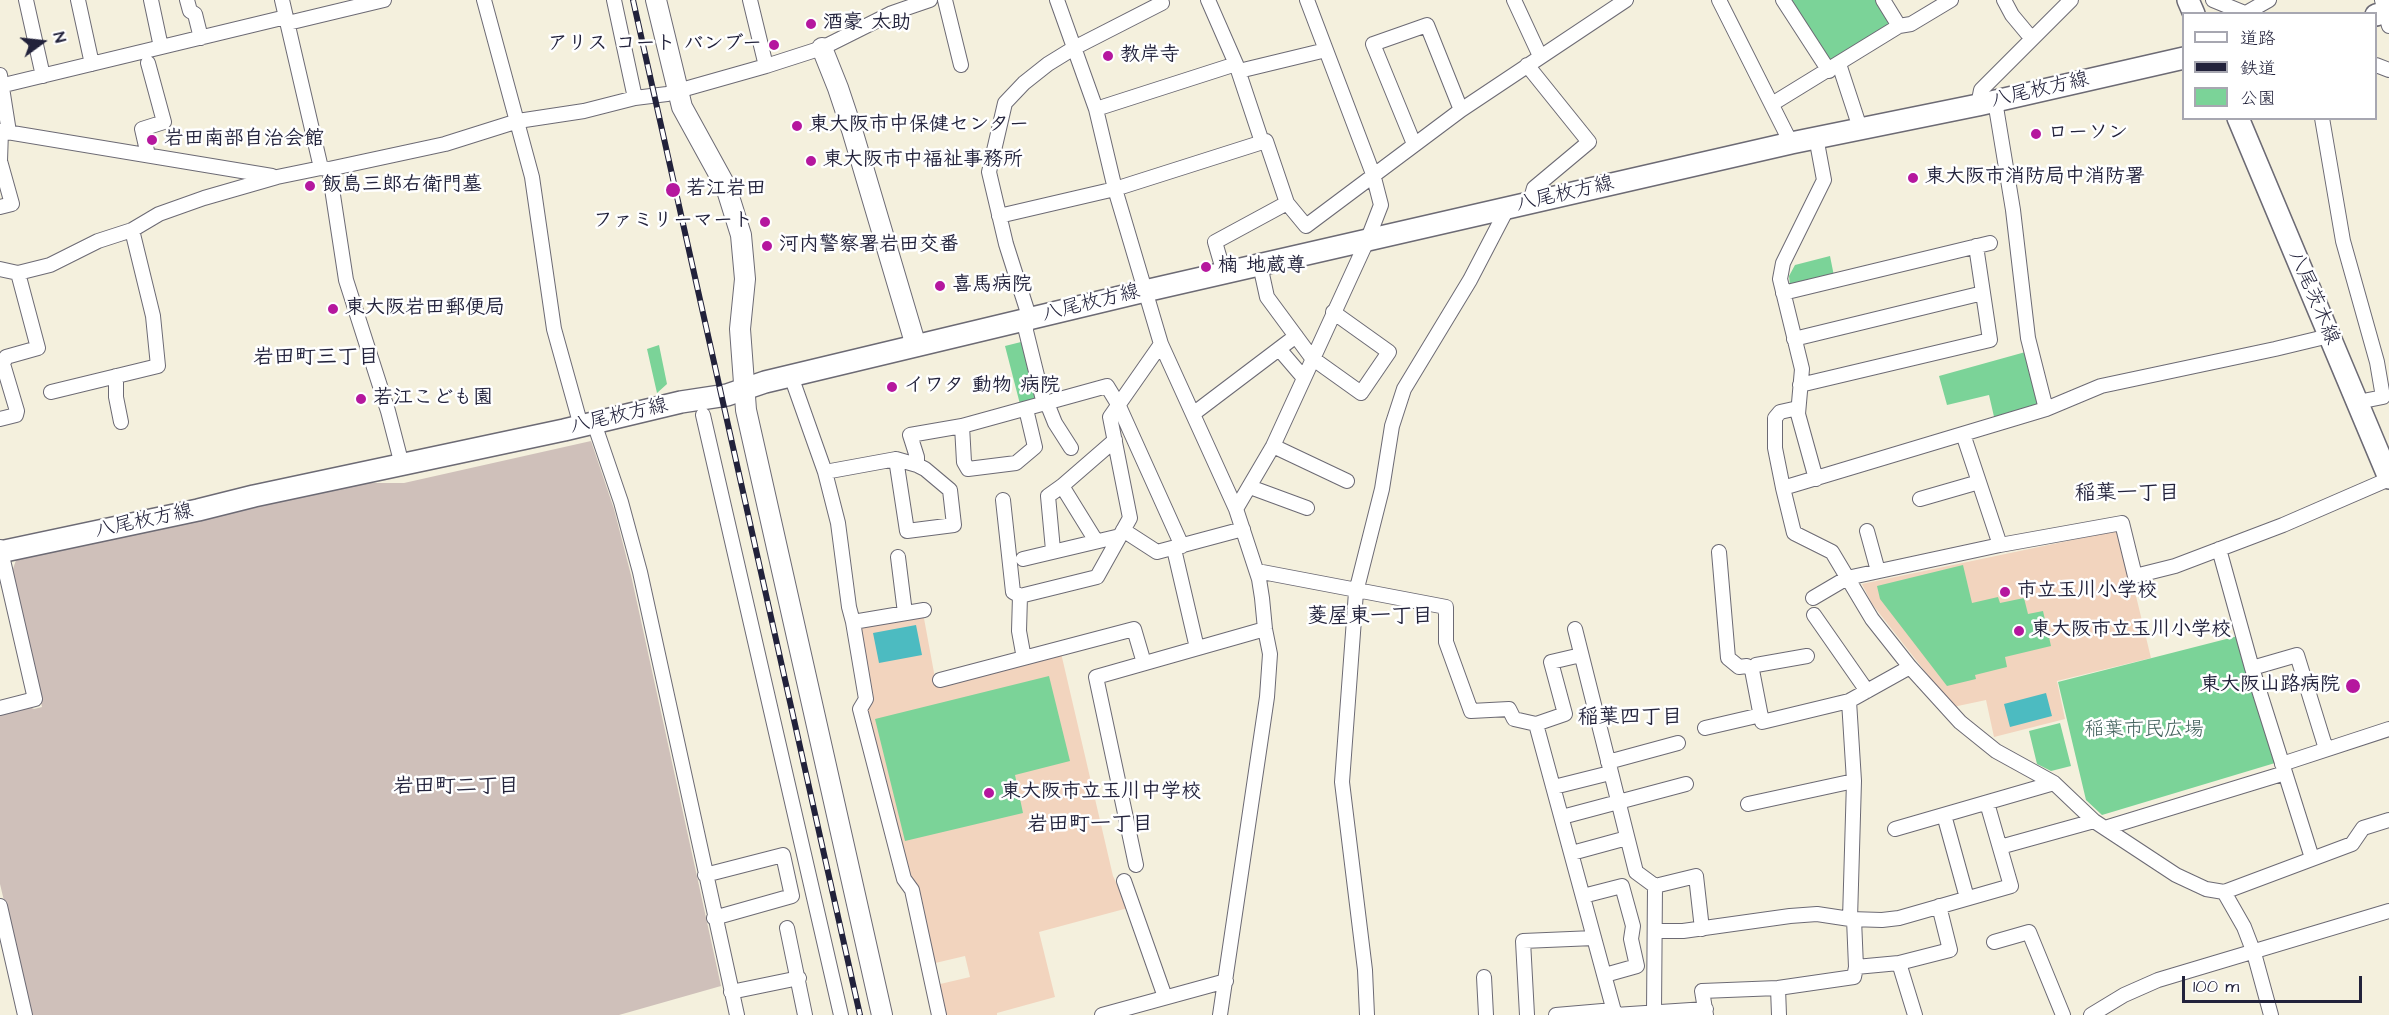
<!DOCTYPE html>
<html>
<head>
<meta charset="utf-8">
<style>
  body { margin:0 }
  #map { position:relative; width:2389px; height:1015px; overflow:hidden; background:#f4f0dd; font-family:"Architects Daughter","Klee One",sans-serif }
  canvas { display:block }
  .legend { position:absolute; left:2182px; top:12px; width:195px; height:108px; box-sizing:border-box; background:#fff; border:2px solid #a7a7b1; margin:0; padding:8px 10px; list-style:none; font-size:18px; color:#22223b }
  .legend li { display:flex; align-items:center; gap:12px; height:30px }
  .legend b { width:30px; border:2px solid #a7a7b1 }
  .north { position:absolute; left:12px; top:12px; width:60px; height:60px; -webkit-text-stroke:4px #fff; paint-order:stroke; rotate:75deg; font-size:16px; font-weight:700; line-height:24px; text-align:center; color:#22223b }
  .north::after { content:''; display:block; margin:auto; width:21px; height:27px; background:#22223b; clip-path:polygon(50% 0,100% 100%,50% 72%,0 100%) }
  .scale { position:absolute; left:2182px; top:976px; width:180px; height:27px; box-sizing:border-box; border:3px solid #22223b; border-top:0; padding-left:8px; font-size:18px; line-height:21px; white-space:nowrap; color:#22223b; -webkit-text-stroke:4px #fff; paint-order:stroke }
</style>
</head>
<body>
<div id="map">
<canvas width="2389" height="1015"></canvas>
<ul class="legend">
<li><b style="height:8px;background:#fff"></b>道路</li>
<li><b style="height:8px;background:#22223b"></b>鉄道</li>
<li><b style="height:16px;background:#7bd398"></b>公園</li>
</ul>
<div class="north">N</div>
<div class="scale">100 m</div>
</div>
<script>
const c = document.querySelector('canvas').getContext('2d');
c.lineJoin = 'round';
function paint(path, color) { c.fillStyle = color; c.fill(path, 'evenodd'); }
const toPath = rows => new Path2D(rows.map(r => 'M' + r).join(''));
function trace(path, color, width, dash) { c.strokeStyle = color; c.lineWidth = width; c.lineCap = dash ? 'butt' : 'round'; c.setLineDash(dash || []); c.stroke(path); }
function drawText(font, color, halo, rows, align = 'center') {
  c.font = font + ' "Architects Daughter","Klee One",sans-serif'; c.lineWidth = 5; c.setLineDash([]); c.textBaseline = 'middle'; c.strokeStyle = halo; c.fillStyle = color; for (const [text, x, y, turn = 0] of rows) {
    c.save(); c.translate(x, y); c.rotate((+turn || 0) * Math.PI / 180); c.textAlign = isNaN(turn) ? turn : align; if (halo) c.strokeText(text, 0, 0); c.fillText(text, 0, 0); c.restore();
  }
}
const built = toPath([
  [2120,530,2151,658,2057,681,2065,719,1994,737,1986,700,1953,707,1872,604,1862,584],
  [923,613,935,678,934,685,1020,662,1027,664,1061,653,1113,876,1128,908,1039,932,1055,997,997,1013,997,1015,943,1015,936,985,970,977,965,956,931,964,928,952,930,940,918,888,907,877,864,710,857,626]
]);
const industrial = toPath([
  [591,441,614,509,631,575,721,986,619,1015,31,1015,0,884,0,712,25,705,34,709,42,707,11,575,17,557,365,483,404,483]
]);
const green = toPath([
  [1789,0,1879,0,1890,18,1891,26,1836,60,1827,61],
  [1830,256,1834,276,1790,286,1789,276,1795,265],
  [1025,341,1041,403,1021,408,1005,346],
  [659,345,667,384,657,393,647,349],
  [2029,351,2044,407,1995,421,1989,395,1947,405,1939,376],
  [1963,565,1972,603,1998,597,2000,603,2024,598,2028,614,2043,611,2051,646,2005,657,2007,667,1975,675,1976,679,1947,686,1880,599,1877,586],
  [2238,636,2275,763,2102,815,2086,800,2058,682],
  [1049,676,1070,761,1015,775,1023,813,905,841,875,719],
  [2060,723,2071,766,2051,771,2037,764,2029,731]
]);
const water = toPath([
  [916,625,922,655,879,663,873,633],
  [2046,693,2052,716,2010,727,2004,704]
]);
const street = toPath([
  [26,0,43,76],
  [78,0,92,64],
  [151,0,161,47],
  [187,0,190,11,195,14,201,38],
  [282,0,321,168],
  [484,0,532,177,554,329,581,426],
  [614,0,635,98],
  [750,0,766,66],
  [945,0,961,65],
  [1057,0,1096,109,1115,189,1161,344,1236,509,1259,579,1262,598,1265,629,1270,654,1267,697,1220,1015],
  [1208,0,1236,64,1262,142],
  [1514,0,1540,56],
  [1719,0,1791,143],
  [1783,0,1829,71],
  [1883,0,1899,26],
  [2004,0,2012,15,2032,39,2071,0],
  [2213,0,2247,14],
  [2382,0,2389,26],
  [2246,13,2269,0],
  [288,23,384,0],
  [148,63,164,122,142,129,148,155],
  [1839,64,1860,128],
  [1527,65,1589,142,1534,188,1532,195,1534,202],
  [2376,65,2389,70],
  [1239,71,1326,50],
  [0,75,9,132],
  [0,86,286,17],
  [1995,101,2013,210,2028,338,2046,409],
  [1772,104,1899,26,1911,24,1951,0],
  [1978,105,1981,90,2032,39],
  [1096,109,1236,64],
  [2322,118,2343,241,2377,362,2383,397,2358,402],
  [0,131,272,176],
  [1816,137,1824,180,1783,263,1780,279,1802,369,1798,414,1816,479],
  [1414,144,1373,44,1427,25,1461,110],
  [329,169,346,280,388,411,402,465],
  [1287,203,1306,226,1461,110,1626,0],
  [0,207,12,204,0,161,1,131],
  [999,216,1115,189,1266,141,1287,203,1215,242,1224,273],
  [1260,265,1267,297,1312,358,1361,393,1389,352,1333,312],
  [0,269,18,273,50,265,98,241,132,230,159,214,204,198,277,177,321,168,329,169,445,144,518,121,584,111,635,98,667,94,766,66,822,48,892,13,930,0],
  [1783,293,1990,243],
  [1794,339,1983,293],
  [1279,349,1303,377],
  [116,376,116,397,121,422],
  [791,376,825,472,896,459,917,465,925,469,950,490,954,525,907,531,896,459],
  [1800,385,1990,340,1976,246],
  [51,392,158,366,153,316,132,230],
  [1047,403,1055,423,1071,448],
  [1044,404,1026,331,1027,310,1006,244,989,172,1005,103,1024,83,1048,64,1074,48,1162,3],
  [1026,409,1035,447,1016,463,968,469,964,462,962,426,1107,386,1118,404,1182,546],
  [1193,414,1296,336],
  [703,415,841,1015],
  [0,419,16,415,17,411,3,364,6,357,38,348,18,273],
  [594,423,621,502,640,572,737,1015],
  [1963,434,2000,545],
  [1273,446,1347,481],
  [917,465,917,457,910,435,962,426],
  [825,472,838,523,849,607,853,622,866,699,860,709,904,879,912,890,939,1015],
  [1062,486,1096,541],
  [1250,487,1307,508],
  [1783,488,1775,448,1775,418,1780,412,1798,408],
  [1920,499,1979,482],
  [1003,500,1013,592,1020,596],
  [1236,509,1273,446,1367,241,1381,205,1373,174,1307,0],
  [1123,530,1157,552,1243,529],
  [1867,531,1878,571],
  [0,547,35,699,0,708],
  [1174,549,1197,648],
  [2219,549,2252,668,2312,858],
  [1053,550,1048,496,1062,486,1115,440],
  [1719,552,1728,658,1739,667,1747,666,1752,670],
  [898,557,905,613],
  [1023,559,1120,536],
  [1257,571,1446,607,1446,642,1471,711,1509,709,1514,719,1536,724,1615,1015],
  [1813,598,1847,578,2000,545,2122,523,2135,576,2175,566,2283,525,2389,479],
  [1814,615,1867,691],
  [853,622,924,610],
  [1575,629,1636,872,1655,886,1654,1012],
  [1023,653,1019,631,1020,596,1097,577,1130,518,1110,417,1161,344],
  [1807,656,1756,665,1752,670,1762,722,1849,701],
  [2252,668,2297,655,2326,749],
  [940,680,1134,629,1144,663],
  [1536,724,1565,714,1551,662,1581,655],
  [1705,728,1761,715],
  [1608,762,1678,743],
  [2282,764,2389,729],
  [1554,787,1610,773],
  [1748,804,1854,781],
  [1944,815,1967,898],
  [1562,817,1686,784],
  [2105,828,2285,773],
  [1895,829,2054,783],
  [2000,847,2094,821],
  [1572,853,1627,838],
  [1136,865,1096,677,1265,629],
  [705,875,783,855,792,896,714,918],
  [1124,881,1165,997],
  [1655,886,1696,876,1702,929],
  [2224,892,2352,844,2363,828,2389,820],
  [1583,896,1622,886,1633,926,1631,939,1637,966,1605,975],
  [0,906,25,1015],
  [1850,919,1854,781,1849,701,1910,667],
  [787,928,805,1015],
  [1655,931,1683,931,1790,916,1817,914,1850,919,1882,920,1899,918,2011,886,1987,803],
  [1994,942,2029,932,2063,1015],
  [1899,963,1915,1015],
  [1856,967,1899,963,1950,950,1939,906],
  [1484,977,1486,1015],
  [1778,988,1779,1015],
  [731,992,799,978],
  [1102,1015,1226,981],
  [1367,1015,1365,970,1342,782,1356,592,1382,489,1392,426,1404,389,1470,280,1507,209],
  [1527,1015,1523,941,1594,938],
  [1556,1015,1614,1010],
  [1615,1015,1706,1009],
  [1706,1015,1702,991,1778,988,1854,977,1856,967,1854,919],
  [2091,1015,2124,995,2158,980,2389,911],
  [2271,1015,2254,953,2244,927,2224,892,2206,889,2176,875,2094,821,2054,783,1996,751,1960,722,1910,667,1872,619,1832,552,1794,533,1783,488,2046,409,2101,386,2275,349,2329,336]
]);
const secondary = toPath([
  [656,0,682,107,726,187,741,235,745,279,740,329,746,410,882,1015],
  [822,48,838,88,852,130,916,346]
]);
const primary = toPath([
  [2188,0,2194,14],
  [2376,15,2389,11],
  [2238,118,2389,478],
  [0,552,198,510,254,496,564,430,681,402,727,395,765,382,1145,291,1791,143,1978,105,2184,58]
]);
const rail = toPath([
  [633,0,860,1015]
]);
const markers = [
  [811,24,6,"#b5179e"],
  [774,45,6,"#b5179e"],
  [1108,56,6,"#b5179e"],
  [797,126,6,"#b5179e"],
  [2036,134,6,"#b5179e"],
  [152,140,6,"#b5179e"],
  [811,161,6,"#b5179e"],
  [1913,178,6,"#b5179e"],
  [310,186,6,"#b5179e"],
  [673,190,8,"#b5179e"],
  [765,222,6,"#b5179e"],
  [767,246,6,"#b5179e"],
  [1206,267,6,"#b5179e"],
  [940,286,6,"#b5179e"],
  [333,309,6,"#b5179e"],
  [892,387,6,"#b5179e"],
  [361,399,6,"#b5179e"],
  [2005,592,6,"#b5179e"],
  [2019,631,6,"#b5179e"],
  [2353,686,8,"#b5179e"],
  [989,793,6,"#b5179e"]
];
const poiNames = [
  ["酒豪 太助",823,24],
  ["アリス コート バンブー",762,45,"right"],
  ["教岸寺",1120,56],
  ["東大阪市中保健センター",809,126],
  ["ローソン",2048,134],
  ["岩田南部自治会館",164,140],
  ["東大阪市中福祉事務所",823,161],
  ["東大阪市消防局中消防署",1925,178],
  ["飯島三郎右衛門墓",322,186],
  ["若江岩田",686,190],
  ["ファミリーマート",753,222,"right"],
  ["河内警察署岩田交番",779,246],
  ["楠 地蔵尊",1218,267],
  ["喜馬病院",952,286],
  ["東大阪岩田郵便局",345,309],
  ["イワタ 動物 病院",904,387],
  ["若江こども園",373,399],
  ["市立玉川小学校",2017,592],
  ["東大阪市立玉川小学校",2031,631],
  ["東大阪山路病院",2340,686,"right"],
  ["東大阪市立玉川中学校",1001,793]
];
const streetNames = [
  ["八尾枚方線",2040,91,-13],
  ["八尾枚方線",1565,195,-13],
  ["八尾茨木線",2313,298,67],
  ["八尾枚方線",1091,304,-14],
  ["八尾枚方線",619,417,-13],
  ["八尾枚方線",144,522,-12]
];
const parkNames = [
  ["稲葉市民広場",2144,731]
];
const neighbourhoodNames = [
  ["岩田町三丁目",316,359],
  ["稲葉一丁目",2127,495],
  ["菱屋東一丁目",1370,618],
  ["稲葉四丁目",1630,719],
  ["岩田町二丁目",456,788],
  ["岩田町一丁目",1090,826]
];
paint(built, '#f2d4be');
paint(industrial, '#cfc0ba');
paint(green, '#7bd398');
paint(water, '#4cbbc1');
trace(street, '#6c6a74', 16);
trace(secondary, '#6c6a74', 22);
trace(primary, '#6c6a74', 24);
trace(street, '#fff', 14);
trace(secondary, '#fff', 20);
trace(primary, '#fff', 21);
trace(rail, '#22223b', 6);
trace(rail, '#fff', 4, [11]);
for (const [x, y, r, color] of markers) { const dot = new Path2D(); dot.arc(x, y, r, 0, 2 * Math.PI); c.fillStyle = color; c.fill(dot); trace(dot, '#fff', 2); }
drawText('bold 20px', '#22223b', '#fff', poiNames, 'left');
drawText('20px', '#22223b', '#fff', streetNames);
drawText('20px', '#41605c', '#fff', parkNames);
drawText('bold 21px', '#22223b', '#fff', neighbourhoodNames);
</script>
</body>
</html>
